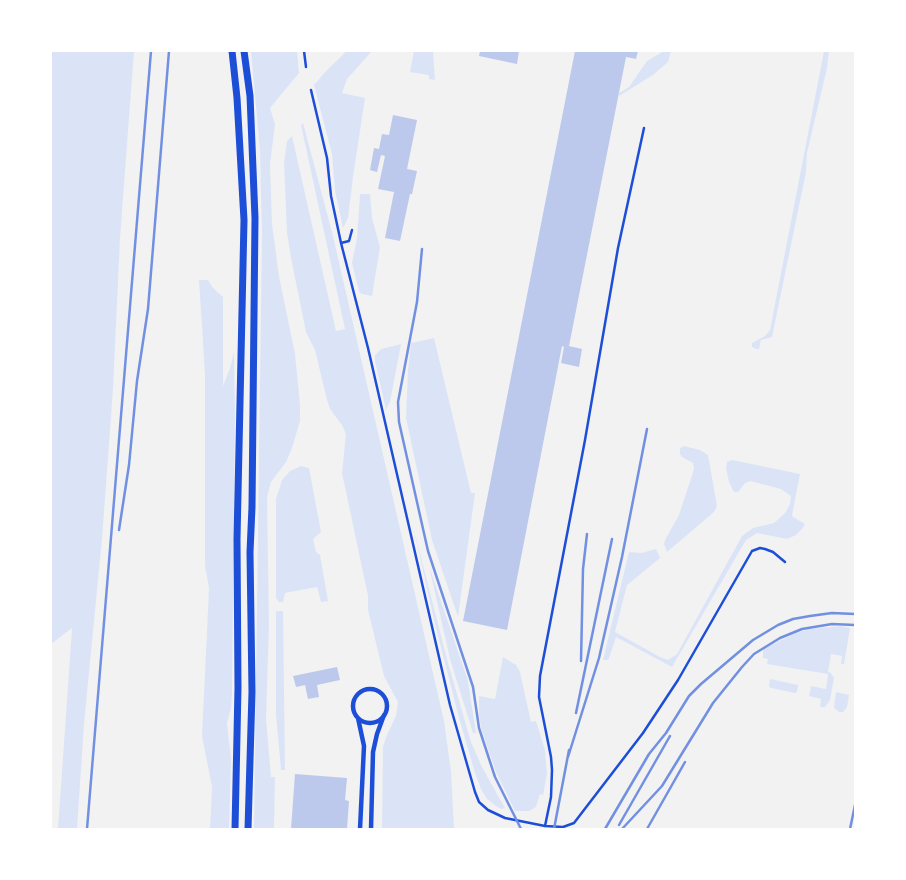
<!DOCTYPE html>
<html>
<head>
<meta charset="utf-8">
<style>
  body { margin:0 }
  #map { position:relative; width:906px; height:880px; overflow:hidden; background:#f2f2f2; font-family:"Exo 2",sans-serif }
  canvas { display:block }
  .frame { position:absolute; inset:0; border:52px solid #fff; pointer-events:none }
</style>
</head>
<body>
<div id="map">
<canvas width="906" height="880"></canvas>
<div class="frame"></div>
</div>
<script>
const c = document.querySelector('canvas').getContext('2d');
c.lineJoin = 'round';
function paint(path, color) { c.fillStyle = color; c.fill(path, 'evenodd'); }
const toPath = rows => new Path2D(rows.map(r => 'M' + r).join(''));
function trace(path, color, width, dash) { c.strokeStyle = color; c.lineWidth = width; c.lineCap = dash ? 'butt' : 'round'; c.setLineDash(dash || []); c.stroke(path); }
const green = toPath([
  [51,51,134,51,120,238,113,389,102,539,84,724,77,829,58,829,72,628,51,644],
  [251,51,297,51,299,73,270,108,275,124,270,164,272,224,279,276,295,354,300,405,300,421,292,448,286,462,271,482,267,497,269,625,266,719,271,777,275,777,274,829,254,829,262,234,260,151],
  [347,51,372,51,347,79,342,93,365,98,353,177,348,218,343,228,335,191,332,154,314,85,327,70],
  [414,51,433,51,435,80,429,79,429,75,410,72],
  [664,51,671,51,668,62,653,75,619,96,619,93,629,87,647,61],
  [824,51,829,51,827,68,807,153,806,172,772,337,761,340,759,349,756,349,752,347,752,343,765,336,770,330],
  [303,123,333,236,444,721,451,771,454,829,382,829,383,747,387,735,396,716,398,702,384,676,368,610,368,596,342,473,346,434,342,425,330,409,327,400,315,350,306,332,291,258,287,233,284,163,287,141,292,136,336,331,345,329,301,125],
  [360,194,370,194,372,218,380,247,372,296,362,294,359,292,352,263,357,238],
  [199,280,208,280,213,288,223,297,223,386,230,368,234,352,235,419,232,692,231,708,227,723,231,759,229,829,210,829,212,787,202,736,209,588,205,566,205,375],
  [434,338,471,493,475,493,458,617,432,540,406,418,408,370,411,343],
  [401,344,390,402,386,410,375,361,375,355,381,349],
  [684,446,700,450,708,455,717,506,714,512,667,552,664,544,665,540,679,515,694,469,693,463,682,457,680,454,680,448],
  [732,460,800,474,792,515,793,517,805,524,802,529,796,535,787,539,757,533,746,540,672,667,616,637,609,658,608,660,603,660,629,552,642,553,656,549,660,558,627,585,615,632,660,657,668,660,677,654,742,536,753,528,774,523,785,513,790,504,791,496,781,489,750,481,745,483,738,492,734,492,729,482,726,468,727,462],
  [301,466,309,468,321,532,313,539,316,552,320,555,328,601,321,602,317,587,285,593,283,602,279,602,276,598,276,499,282,480,290,471],
  [413,526,448,663,471,742,483,769,505,808,501,809,496,806,487,799,481,789,475,773,459,718,435,624],
  [429,566,468,681,476,733,473,733,450,659],
  [276,611,283,611,285,770,281,770,276,714],
  [841,626,850,628,844,664,841,664,842,656,831,654,828,672,831,673,834,678,830,700,825,707,820,707,821,699,809,696,811,686,826,689,828,674,767,664,768,659,763,658,763,649,796,633,810,629],
  [503,657,516,665,520,672,531,722,536,721,545,750,547,774,543,795,540,794,536,807,529,811,515,811,496,772,481,728,479,714,479,696,495,699],
  [770,679,798,685,797,692,795,693,771,688,769,686],
  [836,692,849,695,847,707,843,712,839,712,834,708]
]);
const building = toPath([
  [480,51,519,51,517,64,479,56],
  [575,51,638,51,636,59,626,57,569,346,582,349,579,367,561,363,564,347,562,346,507,630,463,621],
  [393,115,417,120,407,169,417,171,412,194,410,194,400,241,385,238,394,192,378,189,385,156,381,155,377,172,370,170,374,148,379,149,382,134,389,135],
  [337,667,340,680,317,685,319,697,308,699,305,685,296,687,293,676],
  [295,774,347,778,345,800,349,801,347,829,291,829]
]);
const service = toPath([
  [304,51,306,67],
  [311,90,327,158,331,196,341,243,349,241,352,230],
  [341,243,368,348,450,705,475,792,479,802,488,810,505,818,545,826,563,827,574,823,643,733,678,680,752,551,760,548,765,549,773,552,785,562],
  [545,826,551,797,552,770,551,757,539,697,540,676,585,440,618,248,644,128]
]);
const minor = toPath([
  '353 706a17 17 0 1 1 34 0a17 17 0 1 1-34 0Z',
  [358,718,364,746,360,829],
  [371,829,373,752,377,734,384,715]
]);
const primary = toPath([
  [232,51,237,98,244,220,237,539,238,688,235,829],
  [244,51,250,96,255,218,252,507,250,552,252,692,248,829]
]);
const rail = toPath([
  [422,249,417,302,398,402,399,422,428,551,473,687,479,728,495,777,521,829],
  [119,530,129,465,137,381,148,309,169,51],
  [581,661,583,569,587,534],
  [576,713,612,539],
  [568,757,599,658,622,557,647,429],
  [619,825,670,736],
  [87,829,151,51],
  [554,829,569,750],
  [605,829,649,754,666,733,689,696,701,684,753,640,778,625,793,619,810,616,832,613,855,614],
  [622,829,662,786,713,703,742,667,754,654,780,638,802,629,832,624,855,625],
  [647,829,685,762],
  [850,829,855,805]
]);
paint(green, '#dbe4f7');
paint(building, '#bdc9ec');
trace(service, '#1d4ed8', 2.5);
trace(minor, '#1d4ed8', 4.5);
trace(primary, '#1d4ed8', 7);
trace(rail, '#7290e2', 2.5);
</script>
</body>
</html>
